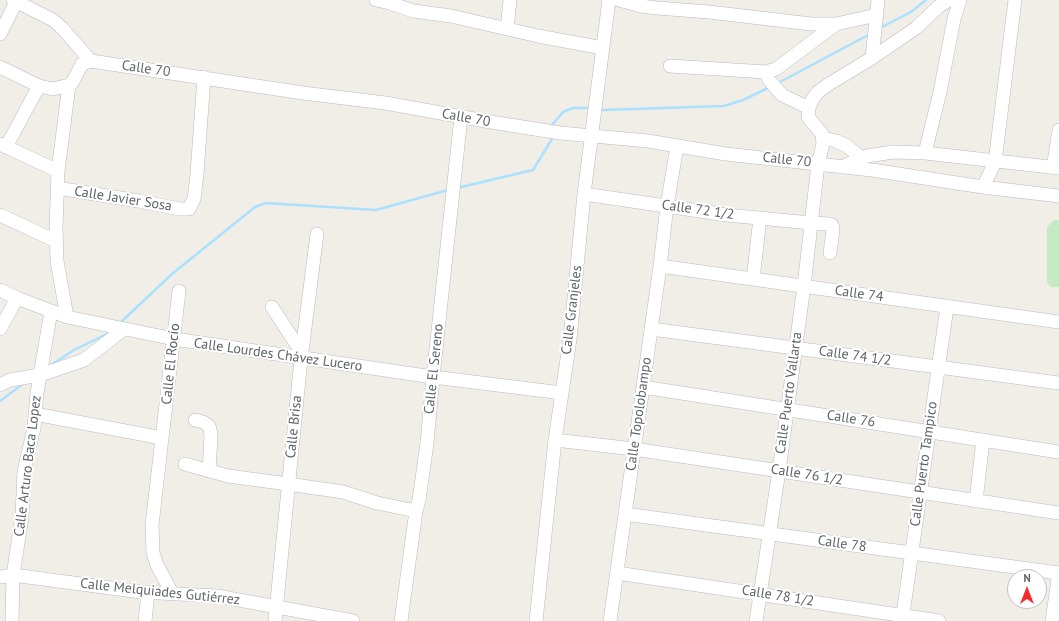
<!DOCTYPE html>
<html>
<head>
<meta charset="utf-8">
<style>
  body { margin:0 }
  #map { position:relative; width:1059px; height:621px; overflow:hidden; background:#f1eee7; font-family:"PT Sans",sans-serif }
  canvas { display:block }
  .north { position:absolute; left:1007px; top:569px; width:40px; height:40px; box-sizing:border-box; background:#fff; border:1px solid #bfc1c3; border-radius:50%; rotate:0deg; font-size:11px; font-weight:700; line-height:16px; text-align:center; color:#5e6468 }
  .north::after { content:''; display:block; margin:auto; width:14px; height:18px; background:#f52a2c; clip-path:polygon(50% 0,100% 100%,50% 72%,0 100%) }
</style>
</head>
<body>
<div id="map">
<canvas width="1059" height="621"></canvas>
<div class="north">N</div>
</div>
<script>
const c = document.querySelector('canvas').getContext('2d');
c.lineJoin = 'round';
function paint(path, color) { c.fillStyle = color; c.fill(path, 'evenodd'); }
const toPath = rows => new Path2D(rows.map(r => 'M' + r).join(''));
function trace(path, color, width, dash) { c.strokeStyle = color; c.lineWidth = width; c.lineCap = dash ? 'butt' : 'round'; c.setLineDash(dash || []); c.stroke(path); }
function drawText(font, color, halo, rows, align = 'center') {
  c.font = font + ' "PT Sans",sans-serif'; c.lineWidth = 4; c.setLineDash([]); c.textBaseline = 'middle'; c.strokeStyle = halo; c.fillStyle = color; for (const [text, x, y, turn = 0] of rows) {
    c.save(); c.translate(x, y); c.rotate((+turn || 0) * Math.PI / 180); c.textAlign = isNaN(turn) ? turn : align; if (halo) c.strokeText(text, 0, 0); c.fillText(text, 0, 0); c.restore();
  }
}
const green = toPath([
  [1054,220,1059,220,1059,287,1051,287,1047,282,1047,227]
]);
const stream = toPath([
  [880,28,911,12,926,0],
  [778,83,870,34],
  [602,110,724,106,743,100,770,87],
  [552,125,563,112,573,108,589,108],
  [457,188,533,170,552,139],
  [121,322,172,274,255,207,266,203,376,210,448,190],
  [51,365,74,350,109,333],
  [0,401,24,383]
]);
const minor = toPath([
  [13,0,53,20,62,28,91,61],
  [376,0,390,3,413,11,451,16,538,36,603,48],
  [619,0,641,6,657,8,709,12,811,24,836,24,877,15],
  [507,29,510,0],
  [0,34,17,0],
  [872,58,878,0],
  [670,66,766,72,776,69,836,24],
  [0,67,39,86,53,89,69,85,72,83,82,64,91,61,303,93,385,103,491,122,560,133,648,141,726,154,872,170,983,187,1059,196],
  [766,72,769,80,782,95,809,108],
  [823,138,836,141,847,146,861,158],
  [0,144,58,171],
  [6,147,39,86],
  [925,153,940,92,954,19,960,0],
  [842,167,867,156,893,152,925,153,1059,168],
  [1053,168,1059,130],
  [983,187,995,162,1015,0],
  [57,188,139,201,180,209,189,209,194,199,197,174,204,77],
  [584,194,727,215,811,223,829,224,832,225,833,229,830,253],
  [0,215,56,241],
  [660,266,1059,322],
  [753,279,760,218],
  [0,290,17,298,67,317,174,339,433,377,562,393],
  [272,307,302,353],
  [67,317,57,261,56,228,58,171,69,85],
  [0,329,17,298],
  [651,329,1059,383],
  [0,385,10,380,40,375,84,360,124,329],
  [643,387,1059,452],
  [35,414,162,438],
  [195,420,203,422,208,425,210,429,211,436,209,471],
  [555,440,634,449,1059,513],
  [185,464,228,476,288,484,343,492,377,503,416,511],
  [976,501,983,440],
  [625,514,1059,573],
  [617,573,939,621],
  [0,577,13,575,141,592,217,596,353,621],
  [172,593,157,565,153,553,152,525,179,291],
  [12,621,13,575,22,517,24,471,34,428,37,393,51,311],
  [145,621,148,592],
  [275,621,301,359,317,234],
  [401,621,416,511,419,500,427,443,433,377,461,117],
  [536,621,555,440,570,339,584,194,609,0],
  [610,621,660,266,667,206,677,146],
  [756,621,779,471,804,286,818,164,823,144,822,134,808,117,809,108,812,100,818,92,829,84,872,58,916,28,938,7,949,0],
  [902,621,947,307],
  [1052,621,1059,572]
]);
const streetNames = [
  ["Calle 70",146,69,8],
  ["Calle 70",466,118,10],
  ["Calle 70",787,160,6],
  ["Calle Javier Sosa",123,199,9],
  ["Calle 72 1/2",698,210,8],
  ["Calle 74",859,294,8],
  ["Calle Granjeles",572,310,-83],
  ["Calle Lourdes Chávez Lucero",278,355,8],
  ["Calle 74 1/2",855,356,8],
  ["Calle El Rocío",171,364,-84],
  ["Calle El Sereno",434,369,-84],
  ["Calle Puerto Vallarta",789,393,-82],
  ["Calle Topolobampo",639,414,-82],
  ["Calle 76",851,419,9],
  ["Calle Brisa",294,427,-84],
  ["Calle Puerto Tampico",924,464,-82],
  ["Calle Arturo Baca Lopez",28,466,-83],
  ["Calle 76 1/2",807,475,9],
  ["Calle 78",842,544,8],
  ["Calle Melquiades Gutiérrez",160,592,6],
  ["Calle 78 1/2",778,596,9]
];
paint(green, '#c6eac3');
trace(stream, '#aae1ff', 2.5);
trace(minor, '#b7babe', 14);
trace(minor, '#fff', 13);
drawText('14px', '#5e6468', '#fff', streetNames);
</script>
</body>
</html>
